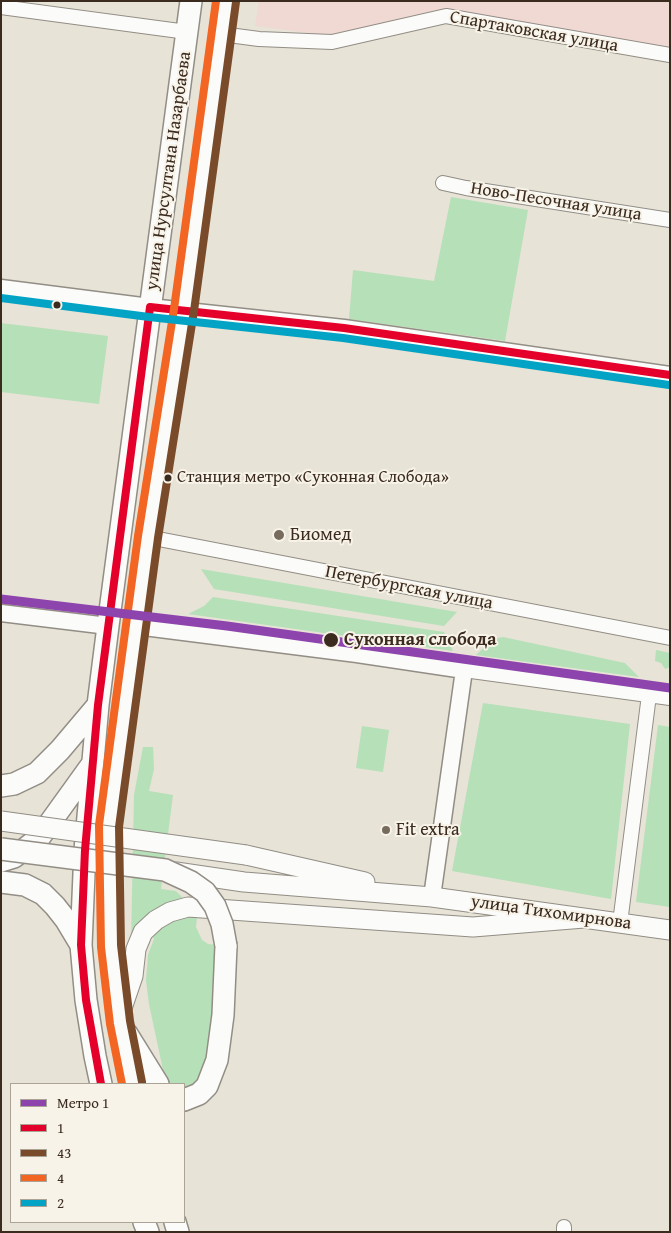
<!DOCTYPE html>
<html>
<head>
<meta charset="utf-8">
<style>
  body { margin:0 }
  #map { position:relative; width:671px; height:1233px; overflow:hidden; background:#e7e3d6; font-family:"Gentium Book Plus",serif }
  canvas { display:block }
  .frame { position:absolute; inset:0; border:2px solid #3b2a1e; pointer-events:none }
  .legend { position:absolute; left:10px; top:1083px; width:175px; height:140px; box-sizing:border-box; background:#f7f3e8; border:1px solid #aca397; margin:0; padding:6px 9px; list-style:none; font-size:15px; color:#3b2a1e }
  .legend li { display:flex; align-items:center; gap:10px; height:25px }
  .legend b { width:25px; border:1px solid #aca397 }
</style>
</head>
<body>
<div id="map">
<canvas width="671" height="1233"></canvas>
<div class="frame"></div>
<ul class="legend">
<li><b style="height:6px;background:#8e44ad"></b>Метро 1</li>
<li><b style="height:6px;background:#e4002b"></b>1</li>
<li><b style="height:6px;background:#7a4b2a"></b>43</li>
<li><b style="height:6px;background:#f26522"></b>4</li>
<li><b style="height:6px;background:#03a3c5"></b>2</li>
</ul>
</div>
<script>
const c = document.querySelector('canvas').getContext('2d');
c.lineJoin = 'round';
function paint(path, color) { c.fillStyle = color; c.fill(path, 'evenodd'); }
const toPath = rows => new Path2D(rows.map(r => 'M' + r).join(''));
function trace(path, color, width, dash) { c.strokeStyle = color; c.lineWidth = width; c.lineCap = dash ? 'butt' : 'round'; c.setLineDash(dash || []); c.stroke(path); }
function drawText(font, color, halo, rows, align = 'center') {
  c.font = font + ' "Gentium Book Plus",serif'; c.lineWidth = 4; c.setLineDash([]); c.textBaseline = 'middle'; c.strokeStyle = halo; c.fillStyle = color; for (const [text, x, y, turn = 0] of rows) {
    c.save(); c.translate(x, y); c.rotate((+turn || 0) * Math.PI / 180); c.textAlign = isNaN(turn) ? turn : align; if (halo) c.strokeText(text, 0, 0); c.fillText(text, 0, 0); c.restore();
  }
}
const built = toPath([
  [259,1,670,1,670,50,436,10,332,36,255,26]
]);
const green = toPath([
  [451,197,528,210,505,341,349,319,353,270,434,281],
  [1,323,108,336,99,404,1,392],
  [201,569,457,612,444,626,214,589],
  [213,597,444,632,453,651,188,614,204,606],
  [503,637,625,663,639,677,476,655,493,639],
  [656,650,670,653,670,667,665,669,661,663,655,661],
  [483,703,630,724,611,899,452,871],
  [658,725,670,727,670,907,636,902],
  [362,726,389,730,383,772,356,768],
  [143,747,153,747,154,769,149,791,173,795,161,889,176,891,190,905,131,944,134,795],
  [185,916,197,917,196,927,202,940,208,944,219,945,206,1081,184,1095,184,1084,166,1084,149,1004,146,980,148,955,154,939,151,933,161,923]
]);
const minor = toPath([
  [1,7,187,32],
  [221,34,259,39,332,42,446,16,670,55],
  [443,183,466,188,670,220],
  [148,537,670,638],
  [464,670,670,698],
  [620,923,649,695],
  [564,1227,564,1232]
]);
const tertiary = toPath([
  [1,288,150,307,344,328,670,375],
  [1,613,108,626],
  [136,626,357,654,464,670,432,897]
]);
const secondary = toPath([
  [246,855,365,882],
  [176,872,244,882,432,897,670,930],
  [119,1017,133,976,136,949,143,932,156,920,170,912,188,907,473,927,584,918]
]);
const primary = toPath([
  [1,786,14,784,37,773,60,750,98,705],
  [1,861,14,857,39,838,93,763],
  [1,882,25,885,43,894,55,906,66,920,81,945],
  [127,1034,158,1084],
  [101,1084,95,1056,86,1000,81,945,85,850,98,705,108,626,191,1],
  [132,1084,120,1023,111,946,109,826,148,537,184,310,226,1],
  [184,1100,199,1094,207,1086,217,1060,223,1015,226,946],
  [144,1222,148,1232],
  [175,1222,178,1232]
]);
const secondaryBridge = toPath([
  [1,821,246,855]
]);
const primaryBridge = toPath([
  [1,849,165,870,191,882,205,892,215,906,222,924,226,946]
]);
const bus1 = toPath([
  [101,1084,86,1000,81,945,85,850,98,705,150,307,344,328,670,375]
]);
const bus2 = toPath([
  [142,1082,130,1021,121,945,119,827,158,538,194,311,236,2]
]);
const bus3 = toPath([
  [122,1084,110,1024,101,947,99,825,138,536,174,309,216,1]
]);
const bus4 = toPath([
  [1,298,149,317,343,338,669,385]
]);
const metro1 = toPath([
  [1,599,227,626,670,688]
]);
const markers = [
  [57,305,4.5,"#3b2a1e"],
  [168,478,4.5,"#3b2a1e"],
  [279,535,6,"#776b5e"],
  [331,640,8,"#3b2a1e"],
  [386,830,5,"#776b5e"]
];
const busNames = [
  ["Станция метро «Суконная Слобода»",177,478]
];
const streetNames = [
  ["Спартаковская улица",534,32,10],
  ["улица Нурсултана Назарбаева",169,171,-82],
  ["Ново-Песочная улица",556,202,9],
  ["Петербургская улица",409,588,11],
  ["улица Тихомирнова",551,913,8]
];
const poiNames = [
  ["Биомед",290,535],
  ["Fit extra",396,830]
];
const stopNames = [
  ["Суконная слобода",344,640]
];
paint(built, '#f0d8d3');
paint(green, '#b5e0b8');
trace(minor, '#928d85', 16);
trace(tertiary, '#928d85', 19);
trace(secondary, '#928d85', 21);
trace(primary, '#928d85', 24);
trace(minor, '#fbfbf9', 14);
trace(tertiary, '#fbfbf9', 16);
trace(secondary, '#fbfbf9', 19);
trace(primary, '#fbfbf9', 21);
trace(secondaryBridge, '#928d85', 21, []);
trace(primaryBridge, '#928d85', 24, []);
trace(secondaryBridge, '#fbfbf9', 19);
trace(primaryBridge, '#fbfbf9', 21);
trace(bus1, '#e4002b', 8);
trace(bus2, '#7a4b2a', 8);
trace(bus3, '#f26522', 8);
trace(bus4, '#03a3c5', 8);
trace(metro1, '#8e44ad', 9);
for (const [x, y, r, color] of markers) { const dot = new Path2D(); dot.arc(x, y, r, 0, 2 * Math.PI); c.fillStyle = color; c.fill(dot); trace(dot, '#f7f3e8', 2); }
drawText('17px', '#3b2a1e', '#f7f3e8', busNames, 'left');
drawText('18px', '#3b2a1e', '#f7f3e8', streetNames);
drawText('18px', '#3b2a1e', '#f7f3e8', poiNames, 'left');
drawText('bold 18px', '#3b2a1e', '#f7f3e8', stopNames, 'left');
</script>
</body>
</html>
